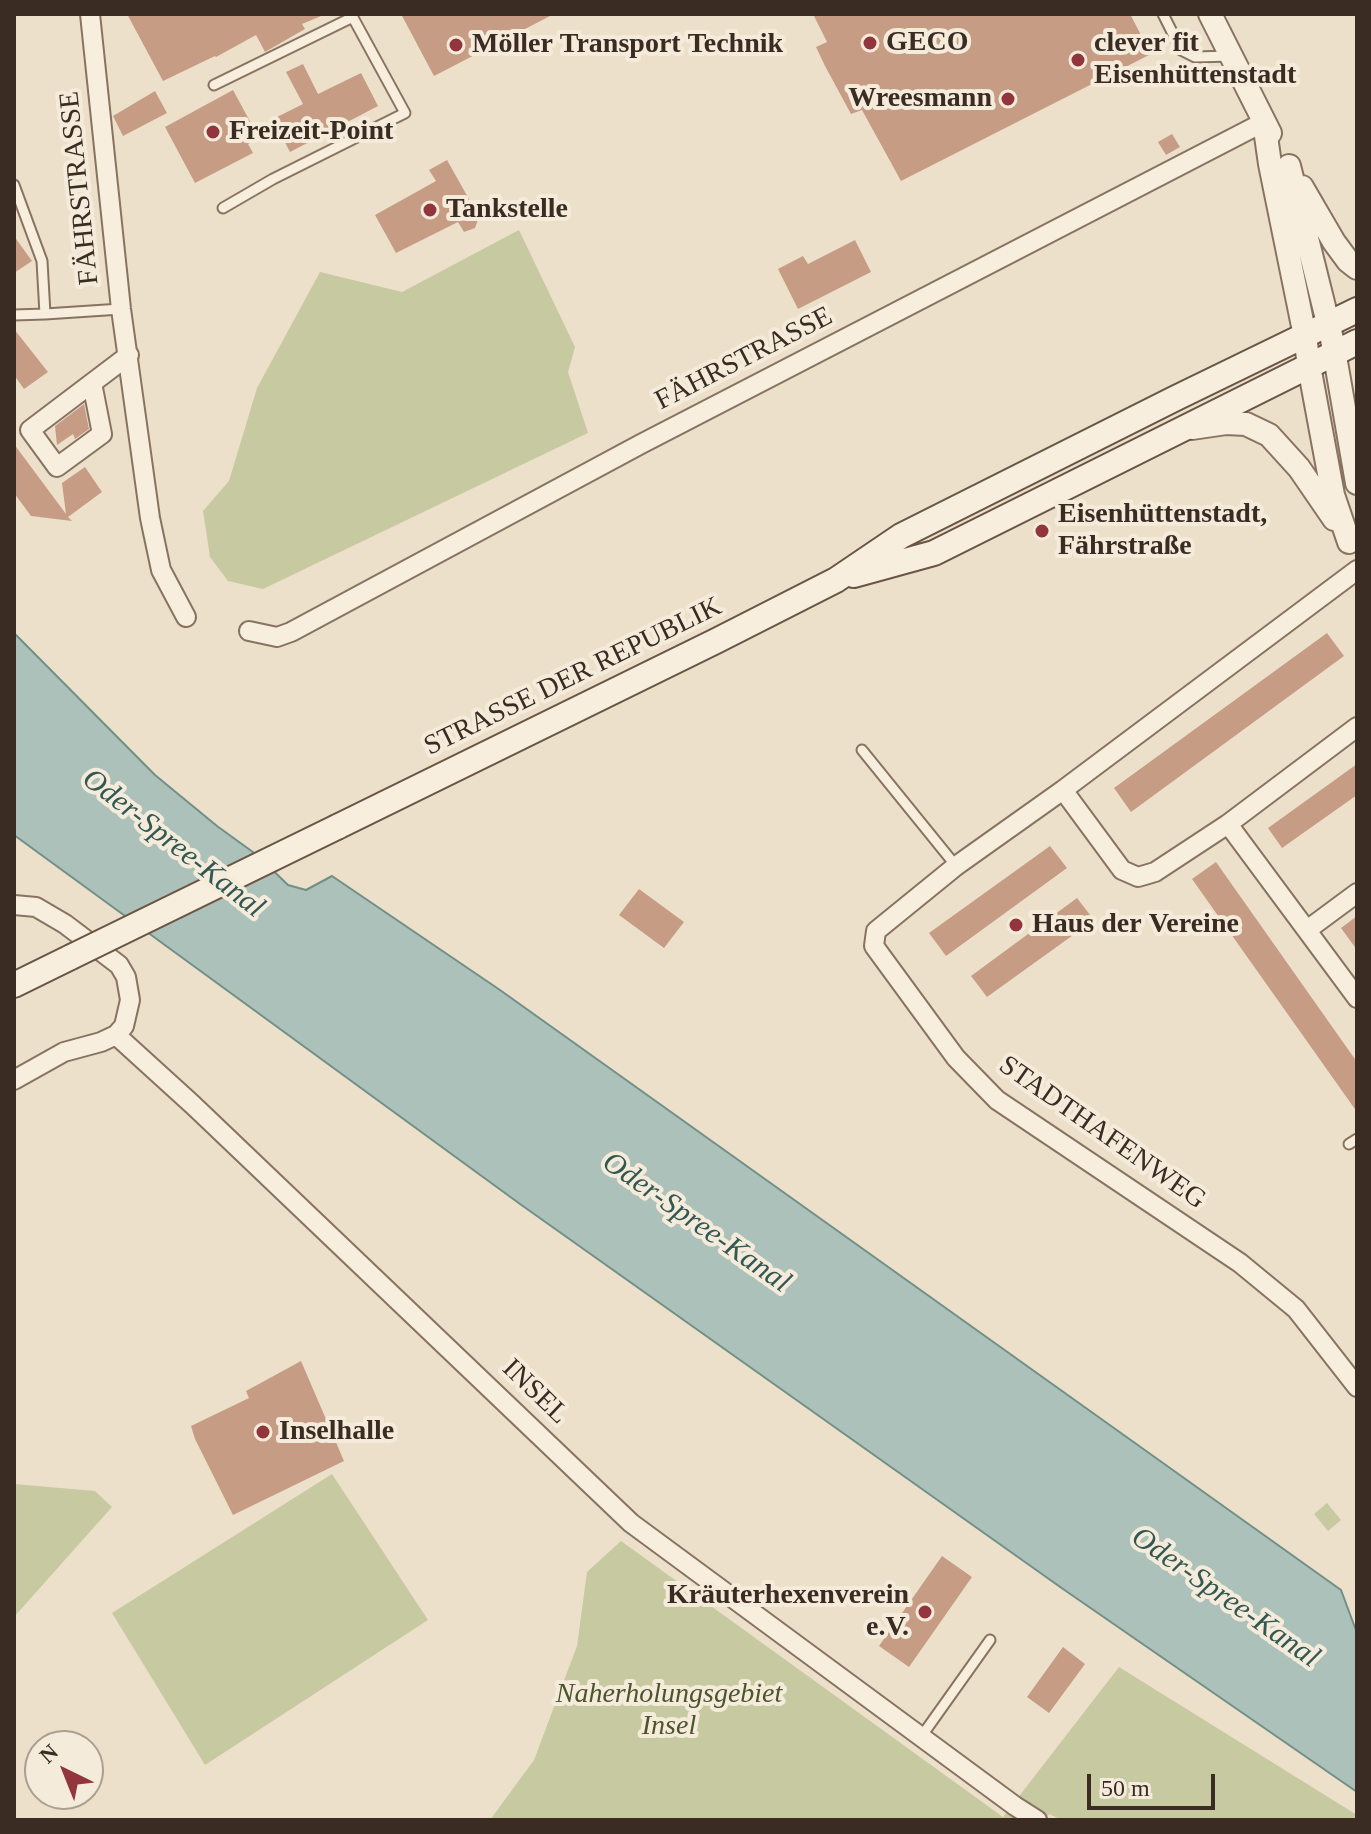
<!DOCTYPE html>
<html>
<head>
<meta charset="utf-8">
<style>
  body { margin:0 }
  #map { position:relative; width:1371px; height:1834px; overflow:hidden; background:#ece0cb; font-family:Georgia,serif }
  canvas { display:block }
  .frame { position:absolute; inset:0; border:16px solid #3a2c23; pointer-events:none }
  .north { position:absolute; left:24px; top:1730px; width:80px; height:80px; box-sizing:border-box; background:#f4ebdb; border:2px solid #aa9f91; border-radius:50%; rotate:317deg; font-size:22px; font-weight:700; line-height:32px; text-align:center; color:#3a2c23 }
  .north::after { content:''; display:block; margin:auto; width:28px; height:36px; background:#92353c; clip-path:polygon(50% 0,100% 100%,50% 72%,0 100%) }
  .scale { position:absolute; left:1087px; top:1774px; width:128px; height:36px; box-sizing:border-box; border:4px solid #3a2c23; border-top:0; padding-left:10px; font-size:24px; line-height:28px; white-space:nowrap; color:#3a2c23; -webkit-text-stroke:6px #f4ebdb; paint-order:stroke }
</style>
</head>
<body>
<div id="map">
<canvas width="1371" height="1834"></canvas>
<div class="frame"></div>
<div class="north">N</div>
<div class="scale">50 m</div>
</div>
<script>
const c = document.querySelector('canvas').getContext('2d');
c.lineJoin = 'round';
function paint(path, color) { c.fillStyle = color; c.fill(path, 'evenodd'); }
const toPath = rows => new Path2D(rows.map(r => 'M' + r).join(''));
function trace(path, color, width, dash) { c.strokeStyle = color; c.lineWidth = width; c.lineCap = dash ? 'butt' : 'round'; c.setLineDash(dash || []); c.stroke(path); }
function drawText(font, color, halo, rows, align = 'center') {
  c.font = font + ' Georgia,serif'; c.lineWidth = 8; c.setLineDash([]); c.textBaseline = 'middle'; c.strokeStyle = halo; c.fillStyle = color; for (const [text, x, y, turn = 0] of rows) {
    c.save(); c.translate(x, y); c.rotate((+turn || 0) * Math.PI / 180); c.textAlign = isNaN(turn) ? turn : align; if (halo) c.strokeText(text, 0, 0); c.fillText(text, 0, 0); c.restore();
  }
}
const green = toPath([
  [519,230,575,347,568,372,588,433,263,589,228,581,210,557,203,511,229,481,257,388,320,272,402,292],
  [332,1474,428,1620,205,1765,112,1613],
  [14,1484,95,1491,112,1507,14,1617],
  [1327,1503,1341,1520,1328,1531,1314,1514],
  [621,1541,1003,1817,1119,1667,1357,1815,1357,1820,1062,1820,1049,1814,1046,1820,490,1820,534,1760,577,1646,587,1572]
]);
const water = toPath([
  [14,633,155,775,217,826,257,855,288,885,306,890,332,876,500,990,1341,1590,1357,1633,1357,1792,1063,1589,520,1204,14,835,14,633]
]);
const building = toPath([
  [127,14,326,14,302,24,305,29,265,52,256,35,216,57,215,56,163,81],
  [401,14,554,14,434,76],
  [813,14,1130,14,1151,54,901,181,862,110,851,114,825,66,816,47,827,42],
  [303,64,318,94,361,73,378,106,290,152,273,119,303,104,286,72],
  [233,90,259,138,248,144,253,153,195,183,165,127],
  [155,91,167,113,123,136,113,116],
  [1172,134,1180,147,1166,155,1158,142],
  [447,160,479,217,475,228,464,232,458,222,396,253,375,215,436,181,429,170],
  [14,236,32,261,14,273],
  [855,240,871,272,798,309,778,269,803,256,808,264],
  [14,329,48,372,24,389,14,375],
  [84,404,89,429,75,439,73,434,57,445,55,426],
  [14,444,66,514,62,483,85,467,102,492,68,517,72,521,31,516,14,493],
  [1327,633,1344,656,1131,812,1114,788],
  [1357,764,1357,795,1282,848,1268,828],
  [1050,846,1067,868,946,956,929,933],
  [1216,862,1357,1062,1357,1112,1192,879],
  [639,889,684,922,664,948,619,915],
  [1077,898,1094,920,987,997,971,976],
  [1357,916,1357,950,1341,928],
  [301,1361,344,1461,233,1515,195,1439,191,1426,249,1398,246,1391],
  [942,1556,972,1577,909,1667,879,1646],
  [1063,1647,1085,1664,1049,1713,1027,1697]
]);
const service = toPath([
  [1163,14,1181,50,1195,57,1231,56],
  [214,85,353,17],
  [14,185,42,261,45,314,121,309],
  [223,208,273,179,405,113,351,14],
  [14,315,45,314],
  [862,750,956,866],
  [1349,1144,1357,1139],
  [921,1737,990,1640]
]);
const minor = toPath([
  [90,14,121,309,150,518,161,570,186,617],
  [92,383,102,434,57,467,30,430,129,355],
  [1357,570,1063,790,956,866,876,931,874,946,956,1058,997,1100,1240,1263,1296,1309,1357,1387],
  [249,631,277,637,291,632,641,444,1264,122],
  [1357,727,1228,824,1357,998],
  [1063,790,1122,870,1138,877,1155,872,1228,824],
  [14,905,36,907,65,924,119,965,126,977,130,1000,124,1026,116,1035,101,1042,64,1052,14,1080],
  [1307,930,1357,893],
  [116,1035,193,1105,631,1523,1015,1806,1037,1820]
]);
const tertiary = toPath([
  [1210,14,1270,133],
  [1264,122,1270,164,1305,336,1309,366,1333,495,1349,542],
  [1289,166,1332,339,1357,483],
  [1302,187,1334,242,1348,261,1357,268],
  [1192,428,1226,423,1246,424,1269,435,1299,468,1334,519]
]);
const secondary = toPath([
  [854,575,934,553,1357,342],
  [337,827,716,641,836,580,901,536,1176,398,1357,310],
  [14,985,71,957]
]);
const secondaryBridge = toPath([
  [71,957,337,827]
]);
const markers = [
  [870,43,8,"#92353c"],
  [456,45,8,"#92353c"],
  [1078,60,8,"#92353c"],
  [1008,99,8,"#92353c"],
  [213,132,8,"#92353c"],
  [430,210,8,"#92353c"],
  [1042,531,8,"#92353c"],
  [1016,925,8,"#92353c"],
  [263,1432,8,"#92353c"],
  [925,1612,8,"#92353c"]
];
const poiNames = [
  ["GECO",886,43],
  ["clever fit",1094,44],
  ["Eisenhüttenstadt",1094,76],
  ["Möller Transport Technik",472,45],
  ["Wreesmann",992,99,"right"],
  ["Freizeit-Point",229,132],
  ["Tankstelle",446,210],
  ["Eisenhüttenstadt,",1058,515],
  ["Fährstraße",1058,547],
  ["Haus der Vereine",1032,925],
  ["Inselhalle",279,1432],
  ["Kräuterhexenverein",909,1596,"right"],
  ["e.V.",909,1628,"right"]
];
const streetNames = [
  ["FÄHRSTRASSE",80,188,-96],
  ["FÄHRSTRASSE",744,359,-27],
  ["STRASSE DER REPUBLIK",573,677,-26],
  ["STADTHAFENWEG",1102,1133,35],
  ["INSEL",535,1392,44]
];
const parkNames = [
  ["Naherholungsgebiet",669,1695],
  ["Insel",669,1727]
];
const waterNames = [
  ["Oder-Spree-Kanal",173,844,38],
  ["Oder-Spree-Kanal",696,1223,35],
  ["Oder-Spree-Kanal",1225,1598,35]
];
paint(green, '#c7c9a0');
paint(water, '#abc1b9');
trace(water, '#728f86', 2);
paint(building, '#c79c85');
trace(service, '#887361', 13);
trace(minor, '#887361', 22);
trace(tertiary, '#887361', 26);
trace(secondary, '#6a5444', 28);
trace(service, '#f7eede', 9);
trace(minor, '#f7eede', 18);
trace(tertiary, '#f7eede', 22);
trace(secondary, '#f7eede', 24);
trace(secondaryBridge, '#6a5444', 28, []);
trace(secondaryBridge, '#f7eede', 24);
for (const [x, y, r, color] of markers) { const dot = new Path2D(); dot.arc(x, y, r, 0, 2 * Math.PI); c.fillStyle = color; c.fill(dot); trace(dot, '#f4ebdb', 3); }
drawText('bold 28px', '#3a2c23', '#f4ebdb', poiNames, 'left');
drawText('28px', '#3a2c23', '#f4ebdb', streetNames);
drawText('italic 28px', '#4c542b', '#f4ebdb', parkNames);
drawText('italic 30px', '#335853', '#f4ebdb', waterNames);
</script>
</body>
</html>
